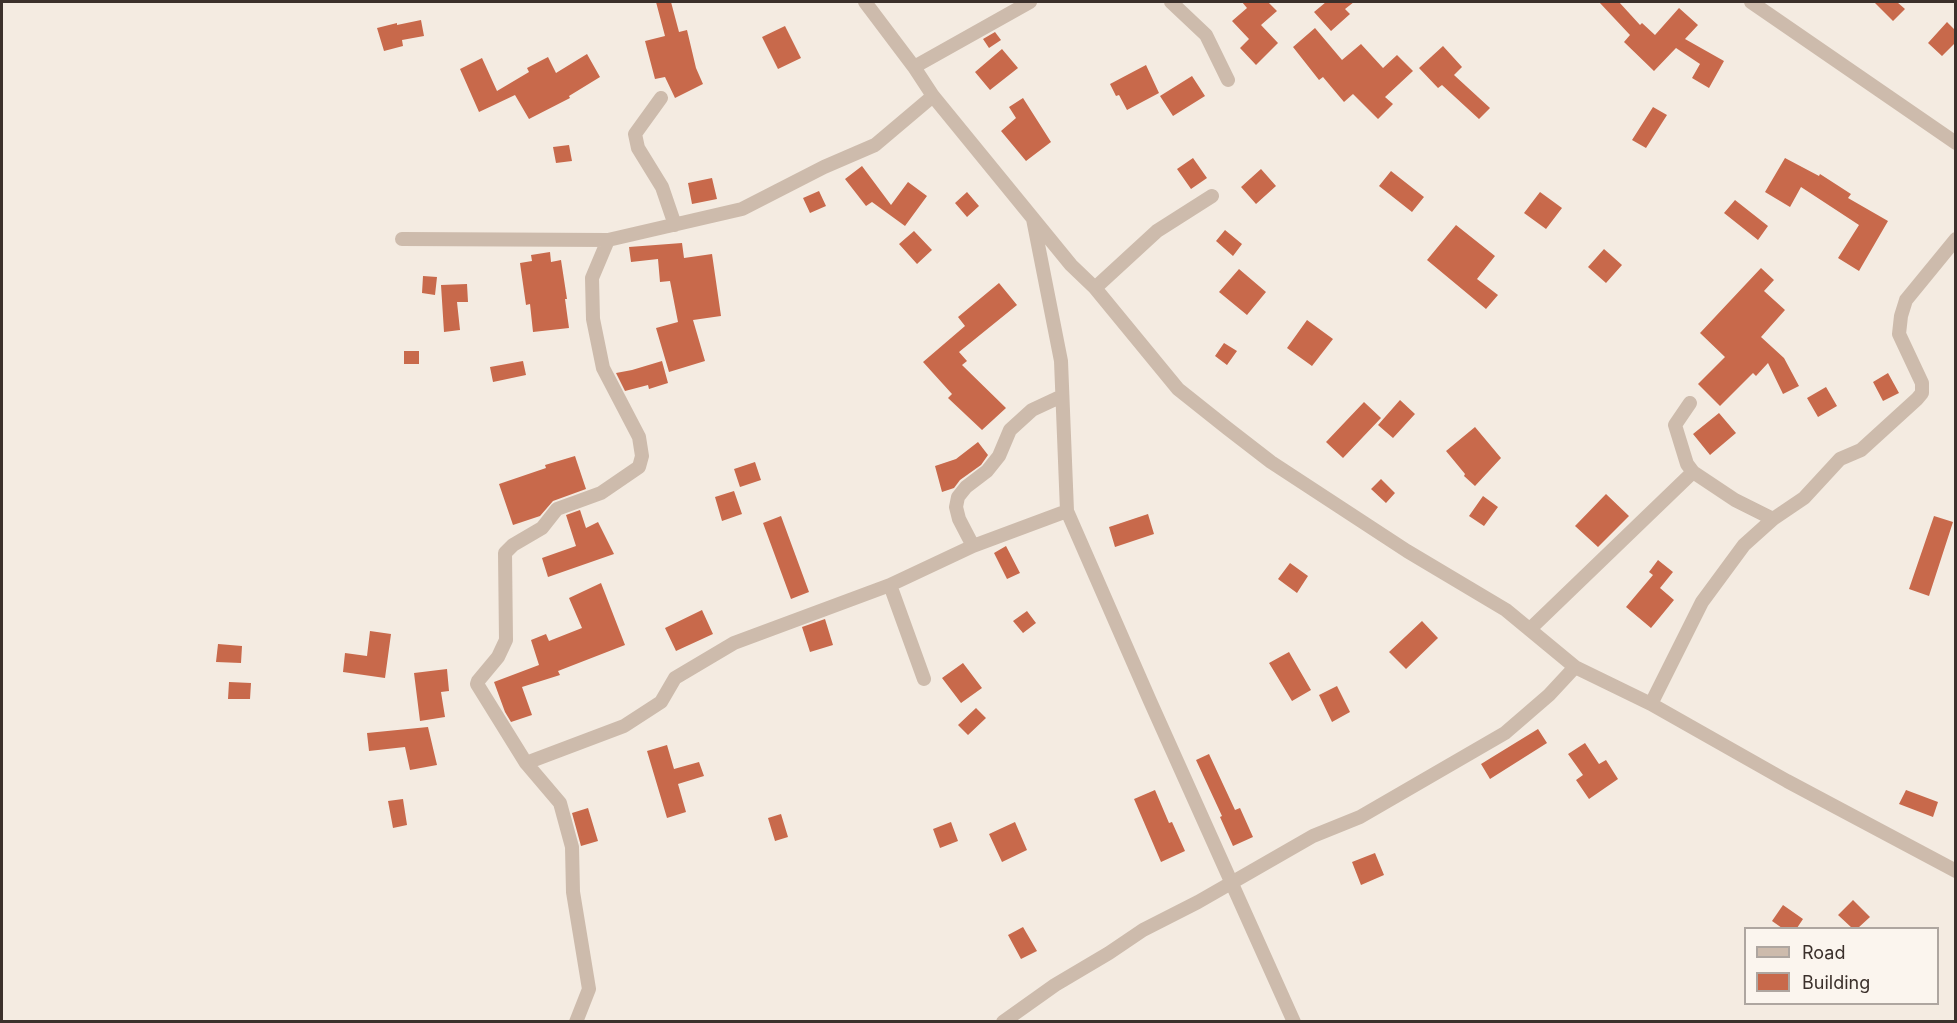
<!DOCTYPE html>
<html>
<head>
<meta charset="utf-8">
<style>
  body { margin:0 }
  #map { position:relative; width:1957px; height:1023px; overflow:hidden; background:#f4ebe1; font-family:Inter,sans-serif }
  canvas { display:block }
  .frame { position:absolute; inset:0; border:3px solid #3b302b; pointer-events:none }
  .legend { position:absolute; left:1744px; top:927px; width:195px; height:78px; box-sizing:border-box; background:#fbf5ee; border:2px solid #aea6a0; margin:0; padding:8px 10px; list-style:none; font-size:18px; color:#3b302b }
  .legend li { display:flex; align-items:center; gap:12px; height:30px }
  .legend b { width:30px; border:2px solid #aea6a0 }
</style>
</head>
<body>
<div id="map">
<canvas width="1957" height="1023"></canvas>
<div class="frame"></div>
<ul class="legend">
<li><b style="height:8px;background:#cdbbac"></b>Road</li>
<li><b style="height:16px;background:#c8694b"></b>Building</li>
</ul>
</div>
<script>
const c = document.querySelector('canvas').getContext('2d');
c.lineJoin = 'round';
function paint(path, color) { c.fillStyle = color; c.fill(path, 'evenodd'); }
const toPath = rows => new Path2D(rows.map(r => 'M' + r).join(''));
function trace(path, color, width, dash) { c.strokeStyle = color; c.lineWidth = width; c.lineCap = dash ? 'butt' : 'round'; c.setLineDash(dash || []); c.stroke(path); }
const building = toPath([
  [656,2,671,2,679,32,687,30,696,68,703,84,675,98,665,77,655,79,645,41,665,36],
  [1242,2,1268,2,1277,11,1261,25,1278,43,1256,65,1240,48,1249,39,1232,21,1247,8],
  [1326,2,1354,2,1345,9,1350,14,1331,31,1314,12],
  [1599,2,1619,2,1640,25,1642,23,1655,35,1679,8,1698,25,1685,39,1724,61,1709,88,1692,78,1700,64,1676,48,1654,71,1624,42,1630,35],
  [1874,2,1897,2,1905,9,1893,21],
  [421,20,424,36,402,40,403,46,384,51,377,28,397,23,397,25],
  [1947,22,1956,31,1956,42,1942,56,1928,43],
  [785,26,801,58,778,69,762,37],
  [1315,28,1342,60,1361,44,1383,68,1397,55,1413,71,1385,97,1393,104,1378,119,1353,94,1344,102,1323,77,1319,80,1293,47],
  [995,32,1001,40,989,48,983,39],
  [1443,46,1462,67,1454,75,1490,108,1479,119,1442,85,1438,88,1419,68],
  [1002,49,1018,68,990,90,975,72],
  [587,54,600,77,569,96,570,98,529,119,515,95,479,112,460,69,482,58,497,91,529,72,527,68,548,57,556,73],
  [1146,65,1159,93,1127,110,1119,95,1116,96,1110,84],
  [1192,76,1205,96,1173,116,1160,96],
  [1023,98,1051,142,1026,161,1001,131,1016,118,1009,107],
  [1653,107,1667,115,1646,148,1632,140],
  [569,145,572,161,556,163,553,147],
  [1193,158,1207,178,1191,189,1177,169],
  [1785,158,1819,176,1820,174,1851,194,1848,198,1888,221,1859,271,1838,258,1859,225,1801,187,1790,207,1765,192],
  [862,166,891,205,908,182,927,196,905,226,872,202,866,206,845,179],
  [1261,169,1276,186,1256,204,1241,187],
  [1391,171,1424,197,1412,212,1379,186],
  [712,178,717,199,692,204,688,183],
  [819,191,826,206,810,213,803,198],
  [967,192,979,206,967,217,955,203],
  [1540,192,1562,208,1546,229,1524,213],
  [1735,200,1768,226,1758,240,1724,213],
  [1456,225,1495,256,1477,279,1498,295,1486,309,1427,260],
  [1225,230,1242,244,1233,256,1216,241],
  [914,231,932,250,917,264,899,244],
  [682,243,684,258,712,254,721,316,693,320,705,361,669,372,656,328,678,322,670,281,660,282,658,259,631,262,629,247],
  [1604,249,1622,265,1606,283,1588,267],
  [550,252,551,262,561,260,567,299,565,299,569,328,533,332,530,304,526,305,520,263,532,261,531,255],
  [1761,268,1774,280,1764,291,1785,310,1761,337,1784,358,1799,386,1783,394,1768,363,1756,376,1753,373,1720,406,1698,384,1725,357,1700,333],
  [1239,269,1266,292,1247,315,1219,292],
  [423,276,437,277,435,295,422,293],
  [999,283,1017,305,959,352,967,361,962,365,1006,408,982,430,948,398,952,394,923,362,965,326,958,317],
  [467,284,468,302,457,302,460,330,444,332,441,285],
  [1307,320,1333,339,1312,366,1287,348],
  [1224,343,1237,351,1227,365,1215,356],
  [404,351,419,351,419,364,404,364],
  [523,361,526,375,493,382,490,367],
  [662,361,668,383,649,389,648,385,625,391,616,373,632,370],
  [1888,373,1899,393,1883,401,1873,382],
  [1826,387,1837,406,1818,417,1807,398],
  [1400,400,1415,414,1393,438,1378,425],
  [1364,402,1381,418,1343,458,1326,442],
  [1719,413,1736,433,1710,455,1693,434],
  [1475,427,1501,458,1475,486,1464,476,1465,474,1446,451],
  [978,442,988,455,981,465,960,480,954,488,942,492,935,466,956,459],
  [575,456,586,489,553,501,540,516,513,525,499,484,546,468,545,465],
  [755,462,761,480,740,487,734,469],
  [1381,479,1395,493,1386,503,1371,489],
  [734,491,742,514,722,521,715,497],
  [1606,494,1629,516,1598,547,1575,526],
  [1483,496,1498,507,1484,526,1469,516],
  [580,510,586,528,598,522,614,554,548,577,542,558,576,546,566,515],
  [1148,514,1154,534,1115,547,1109,527],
  [781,516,809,592,791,599,763,523],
  [1934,516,1953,522,1929,596,1909,589],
  [1006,546,1020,573,1007,579,994,553],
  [1658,560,1673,572,1660,588,1674,600,1651,628,1626,607,1653,575,1649,572],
  [1290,563,1308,576,1297,593,1278,579],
  [601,583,625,645,558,671,560,675,522,687,532,715,511,722,505,712,494,682,539,665,531,640,546,634,549,641,582,628,569,598],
  [702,610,713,634,676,651,665,628],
  [1027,611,1036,623,1023,633,1013,621],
  [825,619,833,645,810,652,802,627],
  [1422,621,1438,638,1406,669,1389,652],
  [370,631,391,634,385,678,343,672,345,653,367,656],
  [218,644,242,646,241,663,216,662],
  [1289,652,1311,690,1292,701,1269,663],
  [963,663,982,688,961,703,942,678],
  [447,669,449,691,441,692,445,717,420,721,414,673],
  [229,682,251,683,250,699,228,699],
  [1337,686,1350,712,1332,722,1319,695],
  [976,708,986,718,968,735,958,725],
  [428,727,437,765,410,770,405,747,369,751,367,733],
  [1538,729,1547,743,1490,779,1481,764],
  [1585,743,1599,764,1606,760,1618,779,1589,799,1576,780,1583,775,1568,754],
  [667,745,674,769,699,762,704,776,678,784,686,812,667,818,647,751],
  [1209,754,1235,810,1240,808,1253,837,1233,846,1220,817,1222,816,1196,760],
  [1155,790,1169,823,1172,822,1185,851,1161,862,1134,799],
  [1906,790,1938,802,1933,817,1899,804],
  [403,799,407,825,393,828,388,801],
  [588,808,598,841,581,846,572,813],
  [781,814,788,837,775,841,768,818],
  [951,822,958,841,940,848,933,829],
  [1015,822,1027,850,1002,862,989,834],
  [1375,853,1384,875,1361,885,1352,862],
  [1853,900,1870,917,1858,928,1852,928,1838,915],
  [1783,905,1803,919,1797,928,1782,928,1772,921],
  [1023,927,1037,951,1021,959,1008,935]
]);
const street = toPath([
  [865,2,914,67,933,96,1071,265,1095,288,1178,389,1227,428,1271,462,1407,551,1506,610,1575,667,1651,704,1787,781,1956,871],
  [1171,2,1206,35,1228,80],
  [1751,2,1956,143],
  [914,67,1030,2],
  [661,98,635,134,638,148,662,187,675,225],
  [1033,219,1061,361,1067,511],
  [402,239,608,240,742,209,824,167,875,145,933,96],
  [608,240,592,278,593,319,603,368,639,437,642,456,639,467,601,493,557,509,542,528,513,545,505,553,506,640,498,657,478,681,477,684,526,763,624,726,661,702,675,678,734,643,890,585,973,546,1067,511,1150,701,1294,1022],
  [1095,288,1157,231,1212,196],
  [1690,403,1675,425,1687,464,1693,472,1735,500,1773,519],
  [973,546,959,519,956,507,958,497,966,487,987,471,999,456,1010,430,1032,410,1062,396],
  [890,585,924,679],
  [1530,629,1693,472],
  [1651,704,1702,602,1744,545,1773,519,1804,498,1840,459,1861,450,1917,399,1922,393,1922,383,1899,334,1901,316,1906,300,1956,239],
  [526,763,560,803,572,847,573,892,589,989,576,1022],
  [1003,1022,1055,985,1109,953,1143,930,1198,902,1313,836,1360,817,1505,733,1549,695,1575,667]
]);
paint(building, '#c8694b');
trace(street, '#cdbbac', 14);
</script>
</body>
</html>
